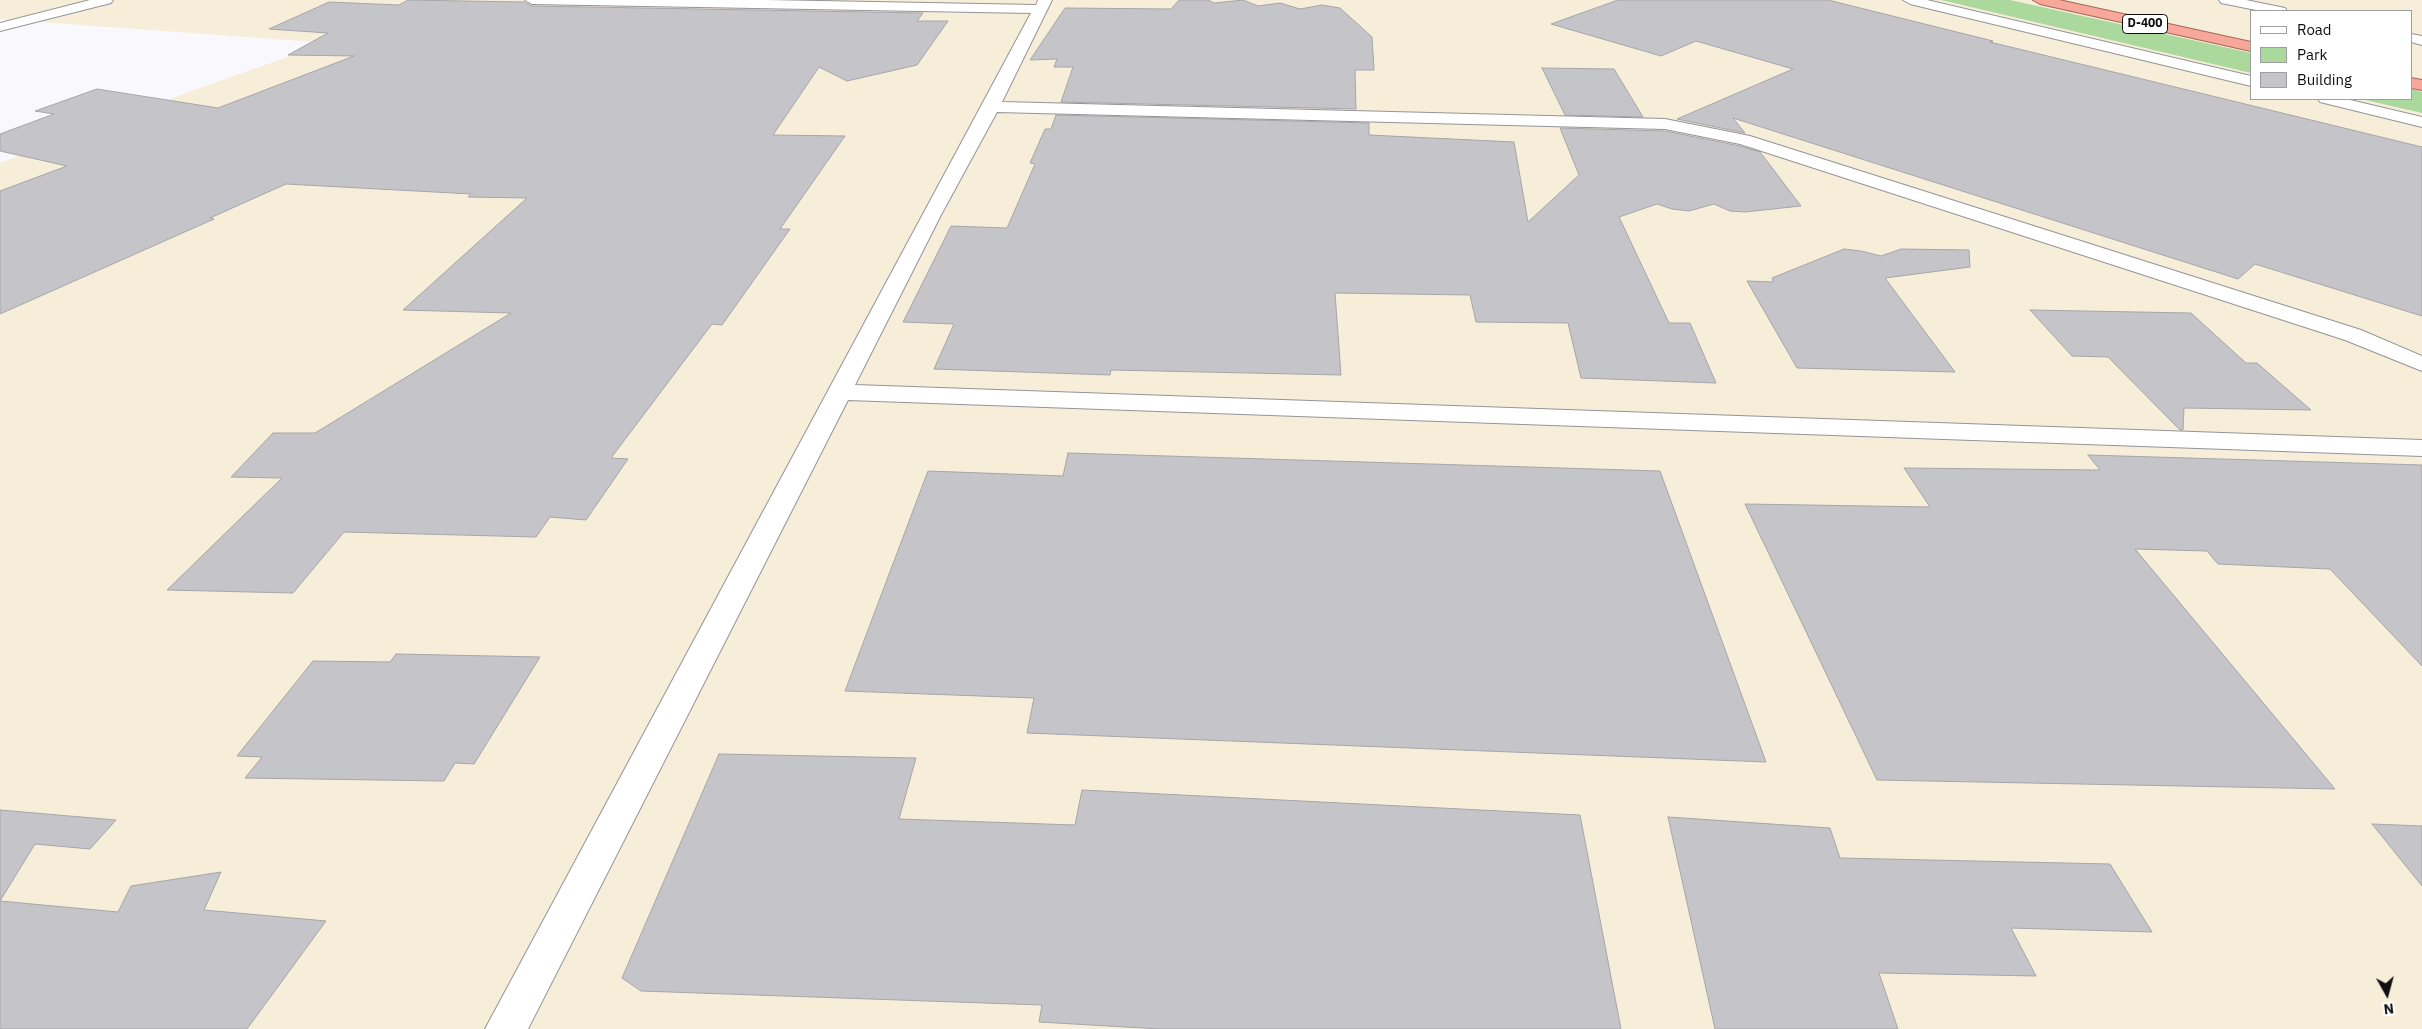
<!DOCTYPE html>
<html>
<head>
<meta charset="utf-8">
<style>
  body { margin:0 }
  #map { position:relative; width:2422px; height:1029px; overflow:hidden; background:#f8f8fd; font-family:"IBM Plex Sans",sans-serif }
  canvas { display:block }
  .legend { position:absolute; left:2250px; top:10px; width:162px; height:90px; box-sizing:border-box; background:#fff; border:1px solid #9f9fa0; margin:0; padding:6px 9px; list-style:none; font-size:15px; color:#0f0f11 }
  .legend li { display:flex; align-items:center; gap:10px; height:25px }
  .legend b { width:25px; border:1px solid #9f9fa0 }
  .north { position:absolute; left:2362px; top:969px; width:50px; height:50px; -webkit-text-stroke:4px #fff; paint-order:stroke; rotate:173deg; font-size:14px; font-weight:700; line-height:20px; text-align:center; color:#0f0f11 }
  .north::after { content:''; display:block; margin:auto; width:18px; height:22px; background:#0f0f11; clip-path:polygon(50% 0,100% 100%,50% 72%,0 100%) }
</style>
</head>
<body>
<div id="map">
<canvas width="2422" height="1029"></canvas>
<ul class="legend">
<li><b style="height:6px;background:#fff"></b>Road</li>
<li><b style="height:14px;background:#abd89d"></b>Park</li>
<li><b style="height:14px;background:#c4c4c9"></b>Building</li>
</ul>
<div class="north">N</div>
</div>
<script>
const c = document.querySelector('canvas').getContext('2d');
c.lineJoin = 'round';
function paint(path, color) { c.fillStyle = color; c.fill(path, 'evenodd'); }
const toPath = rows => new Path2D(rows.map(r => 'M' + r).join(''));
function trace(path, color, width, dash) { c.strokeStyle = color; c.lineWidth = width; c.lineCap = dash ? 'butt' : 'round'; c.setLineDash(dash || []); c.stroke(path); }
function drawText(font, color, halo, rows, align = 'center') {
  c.font = font + ' "IBM Plex Sans",sans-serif'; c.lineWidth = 5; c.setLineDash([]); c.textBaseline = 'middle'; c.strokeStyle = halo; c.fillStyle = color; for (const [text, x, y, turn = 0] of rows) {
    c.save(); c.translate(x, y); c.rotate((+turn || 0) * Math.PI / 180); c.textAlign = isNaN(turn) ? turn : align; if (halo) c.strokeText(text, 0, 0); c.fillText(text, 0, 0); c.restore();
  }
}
const industrial = toPath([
  [0,0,2422,0,2422,1029,0,1029,0,163,208,85,328,43,0,19],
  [2251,11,2411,11,2411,99,2251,99]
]);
const green = toPath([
  [1941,0,2010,0,2251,53,2251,73],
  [2411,89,2422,92,2422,113,2361,99,2411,99]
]);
const building = toPath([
  [408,0,524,2,532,6,923,13,917,21,948,21,917,65,847,81,819,67,773,135,845,136,780,229,790,229,722,325,712,324,611,458,628,459,586,520,550,517,536,537,344,532,293,593,167,590,282,478,231,477,273,433,315,433,511,313,403,310,527,198,468,197,471,194,286,184,210,218,214,219,0,314,0,191,67,166,0,151,0,134,54,114,35,111,97,89,218,108,354,56,288,55,328,33,269,29,329,2,399,5,408,0],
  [1179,0,1208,0,1214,3,1243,0,1258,6,1280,3,1300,9,1322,5,1340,8,1372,37,1374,70,1355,70,1356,109,1061,102,1073,67,1054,67,1057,59,1030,60,1065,8,1171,9,1179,0],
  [1618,0,1828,0,1993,41,1990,42,2422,147,2422,316,2255,264,2238,279,1733,118,1745,133,1677,119,1793,69,1696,41,1661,56,1551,24,1618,0],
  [1542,68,1614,69,1643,117,1565,115,1542,68],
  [1056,115,1369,123,1369,135,1514,142,1528,222,1579,175,1560,128,1665,131,1740,146,1760,152,1801,206,1745,212,1730,211,1714,204,1689,211,1672,209,1657,204,1619,217,1669,323,1690,323,1716,383,1581,378,1568,323,1476,322,1470,295,1335,293,1341,375,1111,370,1110,375,934,369,954,324,903,322,951,226,1007,228,1035,164,1030,163,1045,129,1051,129,1056,115],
  [1844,249,1861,251,1881,256,1901,249,1969,250,1970,267,1885,278,1955,372,1797,368,1747,281,1773,282,1772,278,1844,249],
  [2030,310,2191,313,2246,363,2257,363,2311,410,2184,408,2183,430,2180,430,2108,357,2072,356,2030,310],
  [1068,453,1660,471,1766,762,1027,733,1034,698,845,691,928,471,1063,476,1068,453],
  [2088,455,2422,465,2422,666,2330,569,2218,564,2207,551,2135,549,2335,789,1877,780,1745,504,1930,507,1904,468,2100,470,2088,455],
  [396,654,540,657,474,764,455,763,444,781,245,778,262,757,237,756,313,661,390,662,396,654],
  [719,754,916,758,899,819,1075,825,1082,790,1580,815,1621,1029,1160,1029,1039,1022,1042,1005,641,991,622,978,719,754],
  [0,810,116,820,90,849,35,844,0,901,118,912,131,886,221,872,204,910,326,921,247,1029,0,1029,0,810],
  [1668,817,1830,828,1840,858,2110,864,2152,932,2011,928,2036,976,1879,973,1898,1029,1715,1029,1668,817],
  [2372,824,2422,826,2422,886,2372,824]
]);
const minor = toPath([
  [90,0,113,0,111,3,0,31,0,23,90,0],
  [525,0,766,0,1036,5,1038,0,1052,0,1002,102,1665,119,1750,136,2361,330,2422,356,2422,371,2345,340,1740,144,1665,129,997,112,941,215,855,385,2422,440,2422,456,848,400,528,1029,485,1029,1031,13,532,4,525,0],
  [1903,0,1927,0,2251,76,2251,86,1910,4,1903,0],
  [2219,0,2246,0,2285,8,2287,11,2261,11,2221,3,2219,0],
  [2411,34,2422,36,2422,45,2411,42,2411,34],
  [2318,99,2346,99,2422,117,2422,127,2320,102,2318,99]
]);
const trunk = toPath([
  [2033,0,2059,0,2251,42,2251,51,2040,4,2033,0],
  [2411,78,2422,80,2422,90,2411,88,2411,78]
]);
const shields = [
  [2145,24,45]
];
const shieldNames = [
  ["D-400",2145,24]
];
paint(industrial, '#f7eed9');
paint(green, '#abd89d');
paint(building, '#c4c4c9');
trace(building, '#a6a6ab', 1);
trace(minor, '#949499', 2);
trace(trunk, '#a5655a', 2);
paint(minor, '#fff');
paint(trunk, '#f8a89b');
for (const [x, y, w] of shields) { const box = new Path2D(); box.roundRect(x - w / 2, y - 9.5, w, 19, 4); c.fillStyle = '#fff'; c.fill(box); trace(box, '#0f0f11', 1); }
drawText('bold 12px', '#0f0f11', null, shieldNames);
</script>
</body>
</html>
